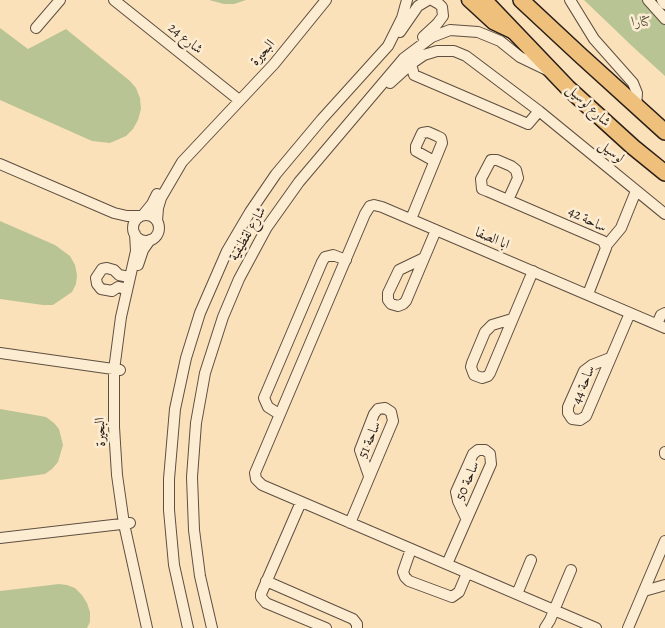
<!DOCTYPE html>
<html>
<head>
<meta charset="utf-8">
<style>
  body { margin:0 }
  canvas { display:block; background:#fbe1b9 }
</style>
</head>
<body>
<canvas width="665" height="628"></canvas>
<script>
const c = document.querySelector('canvas').getContext('2d');
c.lineJoin = 'round';
function paint(path, color) { c.fillStyle = color; c.fill(path, 'evenodd'); }
const toPath = rows => new Path2D(rows.map(r => 'M' + r).join(''));
function trace(path, color, width, dash) { c.strokeStyle = color; c.lineWidth = width; c.lineCap = dash ? 'butt' : 'round'; c.setLineDash(dash || []); c.stroke(path); }
function drawText(font, color, halo, rows, align = 'center') {
  c.font = font + ' Alegreya,Amiri,serif'; c.lineWidth = 5; c.setLineDash([]); c.textBaseline = 'middle'; c.strokeStyle = halo; c.fillStyle = color; for (const [text, x, y, turn = 0] of rows) {
    c.save(); c.translate(x, y); c.rotate((+turn || 0) * Math.PI / 180); c.textAlign = isNaN(turn) ? turn : align; if (halo) c.strokeText(text, 0, 0); c.fillText(text, 0, 0); c.restore();
  }
}
const green = toPath([
  [209,0,246,0,234,4,224,4],
  [584,0,665,0,665,76,632,46],
  [0,28,28,49,66,29,130,81,136,88,140,98,141,109,138,120,133,129,126,136,110,143,92,141,0,100],
  [0,221,55,245,70,256,75,265,77,275,76,284,72,292,53,305,43,305,0,299],
  [0,409,35,415,46,417,54,423,59,429,63,445,58,462,52,469,45,474,0,480],
  [59,584,67,585,75,588,82,595,87,603,90,612,90,622,87,628,0,628,0,591]
]);
const minor = toPath([
  [114,0,239,100],
  [570,0,594,39,633,83,637,93,636,107],
  [648,0,665,19],
  [662,0,665,4],
  [36,28,60,0],
  [400,32,418,6,428,0],
  [423,37,437,24,443,16,442,7,439,4,432,0],
  [411,64,414,75,528,124,539,111],
  [390,83,411,64,424,55,437,51,454,51,466,56,539,111,665,214],
  [0,164,114,213,127,216,140,216],
  [508,200,518,178,516,170,511,166,497,160,491,160,481,179,482,189,487,191,603,241,606,248,588,294],
  [143,215,152,204,157,194],
  '133 228a13 13 0 1 1 26 0a13 13 0 1 1-26 0Z',
  [411,219,442,143,441,138,437,136,428,132,422,133,416,146,416,151,434,161],
  [157,221,158,208,161,198,182,162,274,64,326,0],
  [135,234,136,251,121,317,114,370,114,427,117,475,124,524,147,628],
  [606,246,621,228,636,191],
  [424,258,399,270,388,293,388,300,391,304,398,306,403,304,406,301,436,230],
  [138,265,143,250,150,240],
  [127,289,118,287,112,291,101,289,97,284,96,278,102,269,107,268,114,270,119,275,129,277],
  [512,319,492,325,485,332,472,363,471,367,474,375,482,378,488,376,490,373,533,271],
  [657,324,661,315,665,313],
  [0,353,120,370],
  [610,358,592,365,584,371,568,407,568,413,572,419,580,420,586,416,630,313],
  [279,414,268,407,264,398,322,262,325,257,333,255,346,260],
  [665,452,665,454],
  [301,502,261,594,261,597,266,603,326,628],
  [350,523,393,421,391,412,385,408,378,409,374,414,360,450,369,476],
  [0,538,130,523],
  [411,549,403,572,405,577,409,581,452,597,459,592,467,573],
  [447,564,491,464,490,454,485,450,478,450,473,454,456,492,458,501,466,518],
  [266,581,353,619,357,624,357,628],
  [644,591,665,585],
  [517,594,531,560],
  [188,628,174,565,169,510,169,479,175,409,186,358,200,313,227,251,250,212,276,174,322,119,388,46,402,18,407,0],
  [212,628,200,576,194,530,192,477,196,423,205,373,223,317,239,279,267,227,299,182,404,58,432,37,450,30,478,32,500,41,520,57,547,70],
  [545,628,550,620,571,570],
  [596,628,262,485,256,479,255,473,365,214,370,206,374,205,382,207,665,328],
  [628,628,665,541]
]);
const major = toPath([
  [468,0,493,23,514,33]
]);
const highway = toPath([
  [484,0,568,88,633,147,665,173],
  [521,0,579,54,665,132]
]);
const parkNames = [
  ["كتارا",642,23]
];
const streetNames = [
  ["شارع 24",185,39,39],
  ["البحيرة",263,53,-49],
  ["شارع لوسيل",588,106,43],
  ["لوسيل",611,152,39],
  ["ساحة 42",587,220,26],
  ["شارع لقطيفية",248,234,-60],
  ["ابا الصفا",492,239,23],
  ["ساحة 44",584,385,-68],
  ["البحيرة",101,432,-92],
  ["ساحة 51",370,440,-67],
  ["ساحة 50",468,481,-67]
];
paint(green, '#b9c494');
trace(minor, '#5e4f40', 12);
trace(major, '#291e17', 15);
trace(highway, '#291e17', 18);
trace(minor, '#fcecd2', 10);
trace(major, '#eec07c', 12);
trace(highway, '#eec07c', 15);
drawText('italic 14px', '#54503c', '#fcecd2', parkNames);
drawText('14px', '#291e17', '#fcecd2', streetNames);
</script>
</body>
</html>
